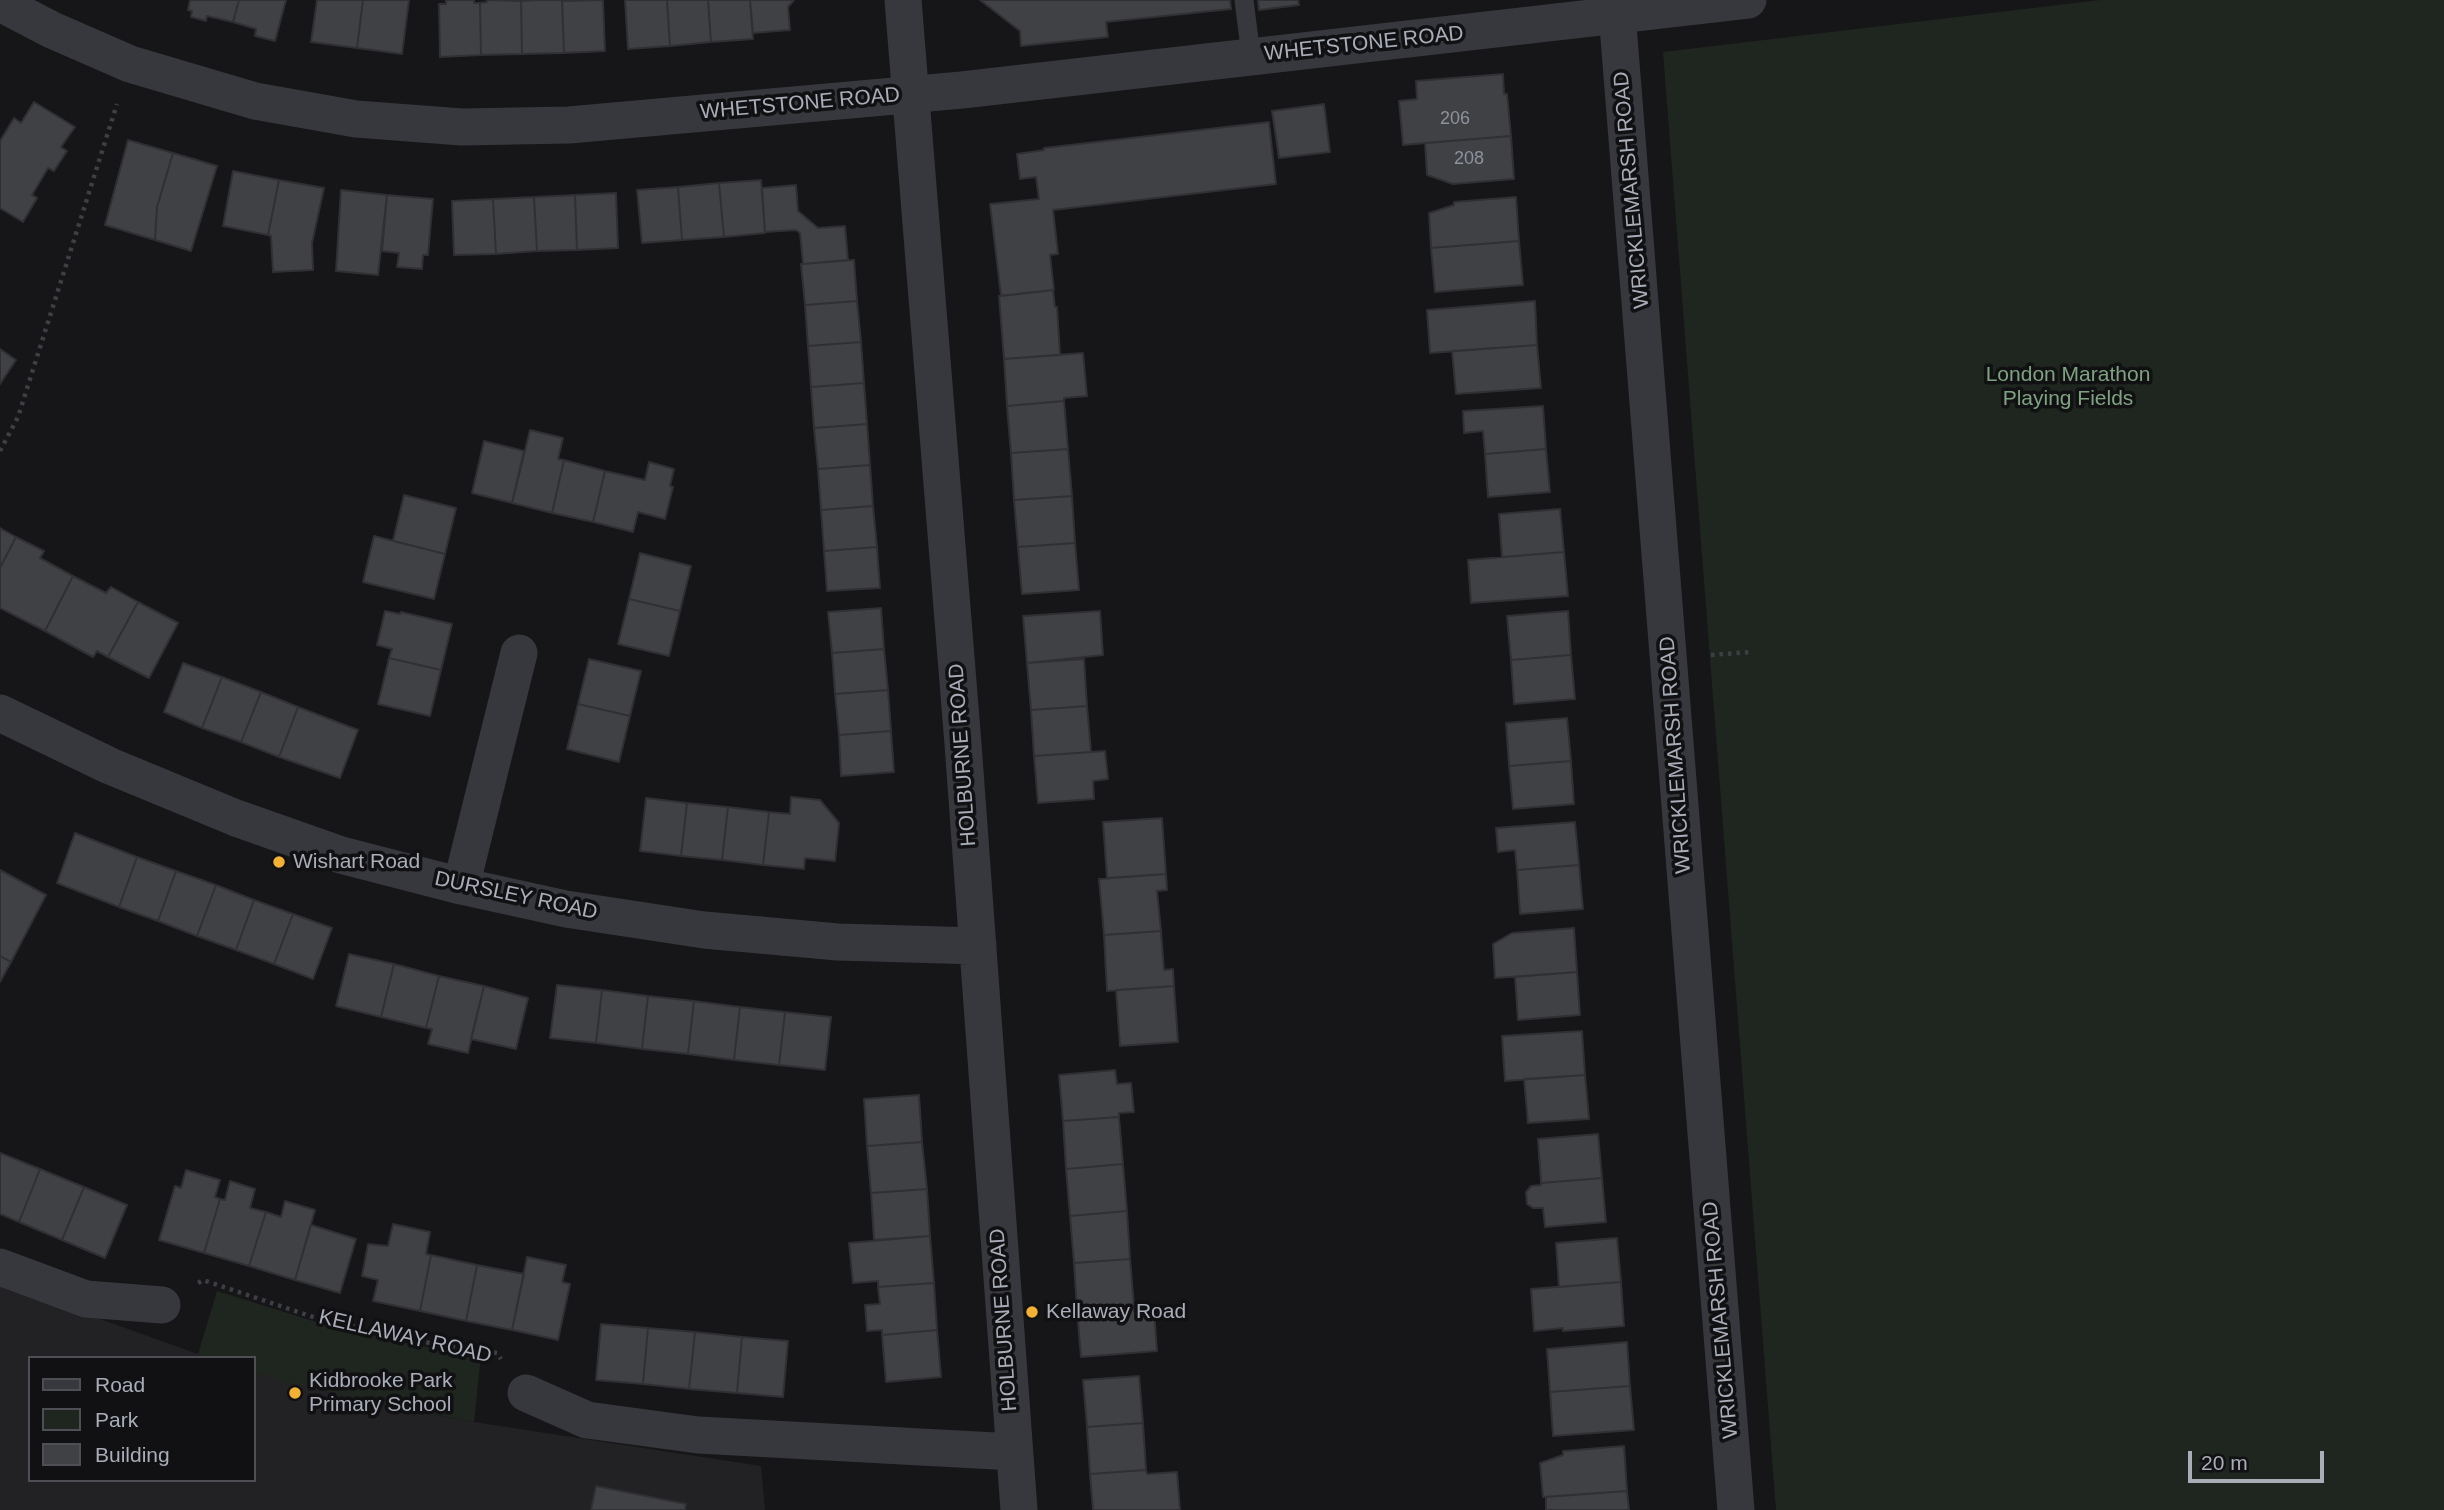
<!DOCTYPE html>
<html>
<head>
<meta charset="utf-8">
<style>
  body { margin:0 }
  #map { position:relative; width:2444px; height:1510px; overflow:hidden; background:#161618; font-family:Arial,sans-serif }
  canvas { display:block }
  .legend { position:absolute; left:28px; top:1356px; width:228px; height:126px; box-sizing:border-box; background:#111113; border:2px solid #4d4f55; margin:0; padding:9px 12px; list-style:none; font-size:21px; color:#a8adb8 }
  .legend li { display:flex; align-items:center; gap:14px; height:35px }
  .legend b { width:35px; border:2px solid #4d4f55 }
  .scale { position:absolute; left:2188px; top:1451px; width:136px; height:32px; box-sizing:border-box; border:4px solid #a8adb8; border-top:0; padding-left:9px; font-size:21px; line-height:24px; white-space:nowrap; color:#a8adb8; -webkit-text-stroke:5px #111113; paint-order:stroke }
</style>
</head>
<body>
<div id="map">
<canvas width="2444" height="1510"></canvas>
<ul class="legend">
<li><b style="height:9px;background:#37383d"></b>Road</li>
<li><b style="height:19px;background:#1e261f"></b>Park</li>
<li><b style="height:19px;background:#404145"></b>Building</li>
</ul>
<div class="scale">20 m</div>
</div>
<script>
const c = document.querySelector('canvas').getContext('2d');
c.lineJoin = 'round';
function paint(path, color) { c.fillStyle = color; c.fill(path, 'evenodd'); }
const toPath = rows => new Path2D(rows.map(r => 'M' + r).join(''));
function trace(path, color, width, dash) { c.strokeStyle = color; c.lineWidth = width; c.lineCap = dash ? 'butt' : 'round'; c.setLineDash(dash || []); c.stroke(path); }
function drawText(font, color, halo, rows, align = 'center') {
  c.font = font + ' Arial,sans-serif'; c.lineWidth = 7; c.setLineDash([]); c.textBaseline = 'middle'; c.strokeStyle = halo; c.fillStyle = color; for (const [text, x, y, turn = 0] of rows) {
    c.save(); c.translate(x, y); c.rotate((+turn || 0) * Math.PI / 180); c.textAlign = isNaN(turn) ? turn : align; if (halo) c.strokeText(text, 0, 0); c.fillText(text, 0, 0); c.restore();
  }
}
const built = toPath([
  [0,1283,209,1358,30,1358,30,1480,254,1480,254,1372,390,1406,474,1422,761,1466,765,1510,0,1510]
]);
const green = toPath([
  [2100,0,2444,0,2444,1510,1776,1510,1663,52],
  [217,1291,313,1321,415,1345,481,1356,474,1422,391,1406,282,1381,254,1372,254,1358,209,1358,198,1354]
]);
const building = toPath([
  [190,0,239,0,233,22,207,16,206,21,191,17,192,11,188,10,190,0],
  [239,0,286,0,275,41,255,36,256,29,233,22,239,0],
  [317,0,363,0,357,48,311,42,317,0],
  [363,0,409,0,402,54,357,48,363,0],
  [446,0,474,0,474,3,480,3,481,55,440,57,439,4,446,4,446,0],
  [487,0,521,1,522,54,481,55,480,3,487,2,487,0],
  [537,0,562,0,564,53,522,54,521,1,537,0],
  [603,0,605,51,564,53,562,1,603,0],
  [625,0,667,0,670,46,628,49,625,0],
  [667,0,708,0,711,42,670,46,667,0],
  [708,0,750,0,753,39,711,42,708,0],
  [750,0,794,0,788,7,790,30,753,33,750,0],
  [980,0,1230,0,1231,9,1106,22,1108,37,1021,46,1020,31,980,0],
  [1258,0,1298,0,1299,5,1259,10,1258,0],
  [1503,74,1504,94,1507,94,1511,136,1403,145,1399,101,1417,99,1416,81,1503,74],
  [34,102,75,127,61,147,67,151,54,171,48,168,32,195,37,198,23,222,0,208,0,141,14,118,21,123,34,102],
  [1324,104,1330,152,1279,158,1272,111,1324,104],
  [1269,122,1276,184,1053,210,1058,254,1050,255,1054,290,1001,296,990,204,1039,199,1036,177,1020,179,1017,154,1044,150,1044,148,1269,122],
  [1511,136,1514,179,1453,184,1427,175,1425,143,1511,136],
  [128,140,173,153,157,207,155,240,105,225,128,140],
  [173,153,217,166,191,251,155,240,157,207,173,153],
  [233,171,279,180,268,235,223,226,233,171],
  [279,180,324,188,312,243,313,270,273,272,271,236,268,235,279,180],
  [761,180,765,233,724,237,719,183,761,180],
  [719,183,724,237,682,240,678,187,719,183],
  [796,185,798,211,818,228,845,226,848,260,803,264,800,233,796,230,765,232,762,188,796,185],
  [678,187,682,240,642,243,637,190,678,187],
  [341,190,387,195,378,275,336,271,341,190],
  [616,193,618,248,577,250,575,195,616,193],
  [387,195,433,199,428,255,423,255,422,269,397,267,399,253,382,251,387,195],
  [575,195,577,250,537,251,534,197,575,195],
  [534,197,537,251,496,254,493,199,534,197],
  [1516,197,1519,241,1431,248,1429,213,1454,205,1454,202,1516,197],
  [493,199,496,254,454,255,452,201,493,199],
  [1519,241,1523,285,1435,292,1431,248,1519,241],
  [854,260,857,301,805,305,801,264,854,260],
  [1053,290,1055,307,1057,307,1060,355,1004,359,999,296,1053,290],
  [857,301,861,342,808,346,805,305,857,301],
  [1535,301,1537,345,1430,353,1427,310,1535,301],
  [861,342,864,383,811,387,808,346,861,342],
  [1537,345,1541,388,1456,394,1452,351,1537,345],
  [0,349,16,360,0,384,0,349],
  [1083,353,1087,396,1064,398,1064,401,1007,406,1004,359,1083,353],
  [864,383,867,424,814,428,811,387,864,383],
  [1064,401,1068,449,1011,453,1007,406,1064,401],
  [1543,406,1546,449,1485,454,1483,431,1464,433,1463,411,1543,406],
  [867,424,870,465,818,469,814,428,867,424],
  [530,430,563,438,558,459,564,460,552,513,512,503,530,430],
  [484,441,524,451,512,503,472,493,484,441],
  [1068,449,1072,496,1014,500,1011,453,1068,449],
  [1546,449,1550,492,1488,497,1485,454,1546,449],
  [564,460,605,471,593,522,552,513,564,460],
  [649,462,674,469,670,486,673,487,665,519,638,512,633,532,593,522,605,471,645,480,649,462],
  [870,465,873,506,821,510,818,469,870,465],
  [404,495,456,508,445,554,393,541,404,495],
  [1072,496,1075,543,1018,547,1014,500,1072,496],
  [873,506,877,547,824,551,821,510,873,506],
  [1560,509,1564,552,1502,557,1499,514,1560,509],
  [0,528,16,537,0,568,0,528],
  [374,536,445,554,434,599,363,582,374,536],
  [16,537,44,551,40,558,73,576,45,631,0,608,0,568,16,537],
  [1075,543,1079,590,1022,594,1018,547,1075,543],
  [877,547,880,588,827,591,824,551,877,547],
  [1564,552,1568,596,1471,603,1468,560,1564,552],
  [640,553,691,566,680,611,629,599,640,553],
  [73,576,106,593,111,587,138,602,108,657,97,651,93,657,45,631,73,576],
  [629,599,680,611,669,656,618,644,629,599],
  [138,602,178,623,149,678,108,657,138,602],
  [881,608,884,649,832,653,828,612,881,608],
  [385,611,400,614,401,612,452,624,441,670,389,658,392,649,377,645,385,611],
  [1100,611,1103,655,1027,663,1023,616,1100,611],
  [1568,611,1571,655,1511,660,1507,616,1568,611],
  [884,649,888,690,835,694,832,653,884,649],
  [1571,655,1575,699,1514,704,1511,660,1571,655],
  [389,658,441,670,430,716,378,704,389,658],
  [589,659,641,671,630,716,578,704,589,659],
  [1084,659,1087,706,1031,710,1027,663,1084,659],
  [183,663,222,677,202,728,164,712,183,663],
  [222,677,261,692,241,742,202,728,222,677],
  [888,690,891,731,839,735,835,694,888,690],
  [261,692,298,707,279,757,241,742,261,692],
  [578,704,630,716,619,762,567,749,578,704],
  [1087,706,1091,752,1034,756,1031,710,1087,706],
  [298,707,358,730,340,778,279,757,298,707],
  [1567,718,1571,761,1509,766,1506,723,1567,718],
  [891,731,894,772,841,776,839,735,891,731],
  [1105,751,1108,779,1093,781,1094,799,1038,803,1034,756,1105,751],
  [1571,761,1574,804,1513,809,1509,766,1571,761],
  [791,797,820,800,839,823,835,861,805,858,804,869,763,865,769,812,790,814,791,797],
  [646,798,687,803,681,856,640,851,646,798],
  [687,803,728,807,722,860,681,856,687,803],
  [728,807,769,812,763,865,722,860,728,807],
  [1162,818,1166,874,1107,878,1103,822,1162,818],
  [1575,822,1579,865,1517,870,1515,850,1498,852,1496,828,1575,822],
  [75,833,137,857,119,907,57,883,75,833],
  [137,857,176,871,158,921,119,907,137,857],
  [1579,865,1583,909,1520,914,1517,870,1579,865],
  [0,870,46,895,11,962,0,956,0,870],
  [176,871,216,885,197,936,158,921,176,871],
  [1166,874,1167,890,1157,891,1161,931,1104,935,1099,879,1166,874],
  [216,885,254,900,236,950,197,936,216,885],
  [254,900,293,914,274,964,236,950,254,900],
  [293,914,332,928,313,979,274,964,293,914],
  [1574,928,1577,972,1495,978,1493,944,1512,933,1574,928],
  [1161,931,1164,970,1173,969,1174,986,1107,991,1104,935,1161,931],
  [349,954,394,964,381,1017,336,1006,349,954],
  [0,956,11,962,0,982,0,956],
  [394,964,439,976,426,1028,381,1017,394,964],
  [1577,972,1580,1015,1518,1020,1515,977,1577,972],
  [439,976,484,986,468,1053,428,1044,432,1029,426,1028,439,976],
  [557,985,602,990,596,1043,550,1038,557,985],
  [484,986,528,998,516,1049,471,1039,484,986],
  [1174,986,1178,1042,1120,1046,1116,990,1174,986],
  [602,990,648,996,642,1049,596,1043,602,990],
  [648,996,694,1001,688,1054,642,1049,648,996],
  [694,1001,740,1007,734,1060,688,1054,694,1001],
  [740,1007,785,1012,779,1065,734,1060,740,1007],
  [785,1012,831,1017,825,1070,779,1065,785,1012],
  [1582,1031,1585,1075,1505,1081,1502,1036,1582,1031],
  [1115,1070,1117,1084,1131,1083,1134,1112,1119,1113,1119,1117,1063,1121,1059,1075,1115,1070],
  [1585,1075,1589,1119,1528,1123,1524,1079,1585,1075],
  [919,1095,922,1142,867,1146,864,1099,919,1095],
  [1119,1117,1123,1164,1066,1169,1063,1121,1119,1117],
  [1598,1134,1602,1178,1541,1183,1538,1139,1598,1134],
  [922,1142,927,1189,871,1193,867,1146,922,1142],
  [0,1153,40,1169,19,1222,0,1214,0,1153],
  [1123,1164,1127,1211,1070,1216,1066,1169,1123,1164],
  [40,1169,84,1187,62,1240,19,1222,40,1169],
  [186,1170,220,1180,215,1197,220,1199,204,1253,159,1240,175,1186,181,1188,186,1170],
  [1602,1178,1606,1222,1545,1227,1543,1208,1533,1208,1527,1204,1526,1192,1531,1186,1541,1185,1541,1183,1602,1178],
  [230,1181,255,1189,250,1208,266,1212,249,1266,204,1253,220,1199,225,1200,230,1181],
  [84,1187,127,1205,105,1258,62,1240,84,1187],
  [927,1189,930,1236,874,1240,871,1193,927,1189],
  [285,1201,315,1210,295,1280,249,1266,266,1212,281,1217,285,1201],
  [1127,1211,1130,1259,1074,1263,1070,1216,1127,1211],
  [393,1224,430,1232,426,1254,431,1255,420,1311,373,1301,378,1280,362,1276,368,1244,388,1246,393,1224],
  [311,1225,356,1239,340,1293,295,1280,311,1225],
  [930,1236,934,1283,878,1287,878,1281,853,1283,849,1243,930,1236],
  [1617,1238,1621,1282,1559,1287,1556,1243,1617,1238],
  [431,1255,477,1265,466,1321,420,1311,431,1255],
  [527,1257,566,1265,562,1282,570,1284,558,1340,512,1330,527,1257],
  [1130,1259,1134,1306,1077,1310,1074,1263,1130,1259],
  [477,1265,524,1274,512,1330,466,1321,477,1265],
  [1621,1282,1624,1326,1563,1331,1563,1328,1534,1331,1531,1289,1621,1282],
  [934,1283,937,1330,882,1335,882,1330,867,1331,865,1305,880,1304,878,1287,934,1283],
  [1134,1306,1134,1311,1154,1310,1157,1351,1081,1357,1077,1310,1134,1306],
  [601,1324,648,1328,643,1384,596,1380,601,1324],
  [648,1328,695,1332,689,1389,643,1384,648,1328],
  [937,1330,941,1377,886,1382,882,1335,937,1330],
  [695,1332,742,1337,737,1393,689,1389,695,1332],
  [742,1337,788,1341,783,1397,737,1393,742,1337],
  [1627,1342,1630,1386,1550,1392,1547,1349,1627,1342],
  [1139,1376,1143,1423,1087,1427,1083,1380,1139,1376],
  [1630,1386,1634,1430,1553,1436,1550,1392,1630,1386],
  [1143,1423,1146,1470,1090,1474,1087,1427,1143,1423],
  [1624,1446,1627,1491,1543,1497,1540,1463,1563,1455,1563,1451,1624,1446],
  [1146,1470,1147,1474,1177,1472,1180,1510,1093,1510,1090,1474,1146,1470],
  [596,1486,686,1504,685,1510,591,1510,596,1486],
  [1627,1491,1629,1510,1546,1510,1546,1497,1627,1491]
]);
const path = toPath([
  [0,451,18,417,117,104],
  [1711,655,1751,652],
  [198,1283,203,1280,316,1318,417,1341,497,1353,501,1359]
]);
const service = toPath([
  [1244,0,1251,56]
]);
const minor = toPath([
  [903,0,963,744,1019,1510],
  [1616,0,1736,1510],
  [0,3,52,30,130,64,255,101,356,119,462,127,569,125,962,90,1748,0],
  [0,713,110,766,236,818,341,855,461,886,566,909,704,930,838,942,978,946],
  [461,886,519,653],
  [0,1267,86,1299,162,1305],
  [526,1393,587,1420,698,1435,1014,1452]
]);
const markers = [
  [279,862,7,"#f2b134"],
  [1032,1312,7,"#f2b134"],
  [295,1393,7,"#f2b134"]
];
const numberNames = [
  ["206",1455,119],
  ["208",1469,159]
];
const streetNames = [
  ["WHETSTONE ROAD",1364,44,-6],
  ["WHETSTONE ROAD",800,104,-5],
  ["WRICKLEMARSH ROAD",1632,190,-95],
  ["HOLBURNE ROAD",963,755,-94],
  ["WRICKLEMARSH ROAD",1676,755,-94],
  ["DURSLEY ROAD",516,896,12],
  ["HOLBURNE ROAD",1004,1320,-94],
  ["WRICKLEMARSH ROAD",1721,1320,-95],
  ["KELLAWAY ROAD",405,1337,13]
];
const parkNames = [
  ["London Marathon",2068,375],
  ["Playing Fields",2068,399]
];
const poiNames = [
  ["Wishart Road",293,862],
  ["Kellaway Road",1046,1312],
  ["Kidbrooke Park",309,1381],
  ["Primary School",309,1405]
];
paint(built, '#222225');
paint(green, '#1e261f');
paint(building, '#404145');
trace(building, '#303034', 2);
trace(path, '#3d3f44', 4.5, [3.5, 5]);
trace(service, '#37383d', 19);
trace(minor, '#37383d', 37);
for (const [x, y, r, color] of markers) { const dot = new Path2D(); dot.arc(x, y, r, 0, 2 * Math.PI); c.fillStyle = color; c.fill(dot); trace(dot, '#111113', 2.5); }
drawText('18px', '#8e929b', null, numberNames);
drawText('21px', '#a8adb8', '#111113', streetNames);
drawText('21px', '#7fa381', '#111113', parkNames);
drawText('21px', '#a8adb8', '#111113', poiNames, 'left');
</script>
</body>
</html>
